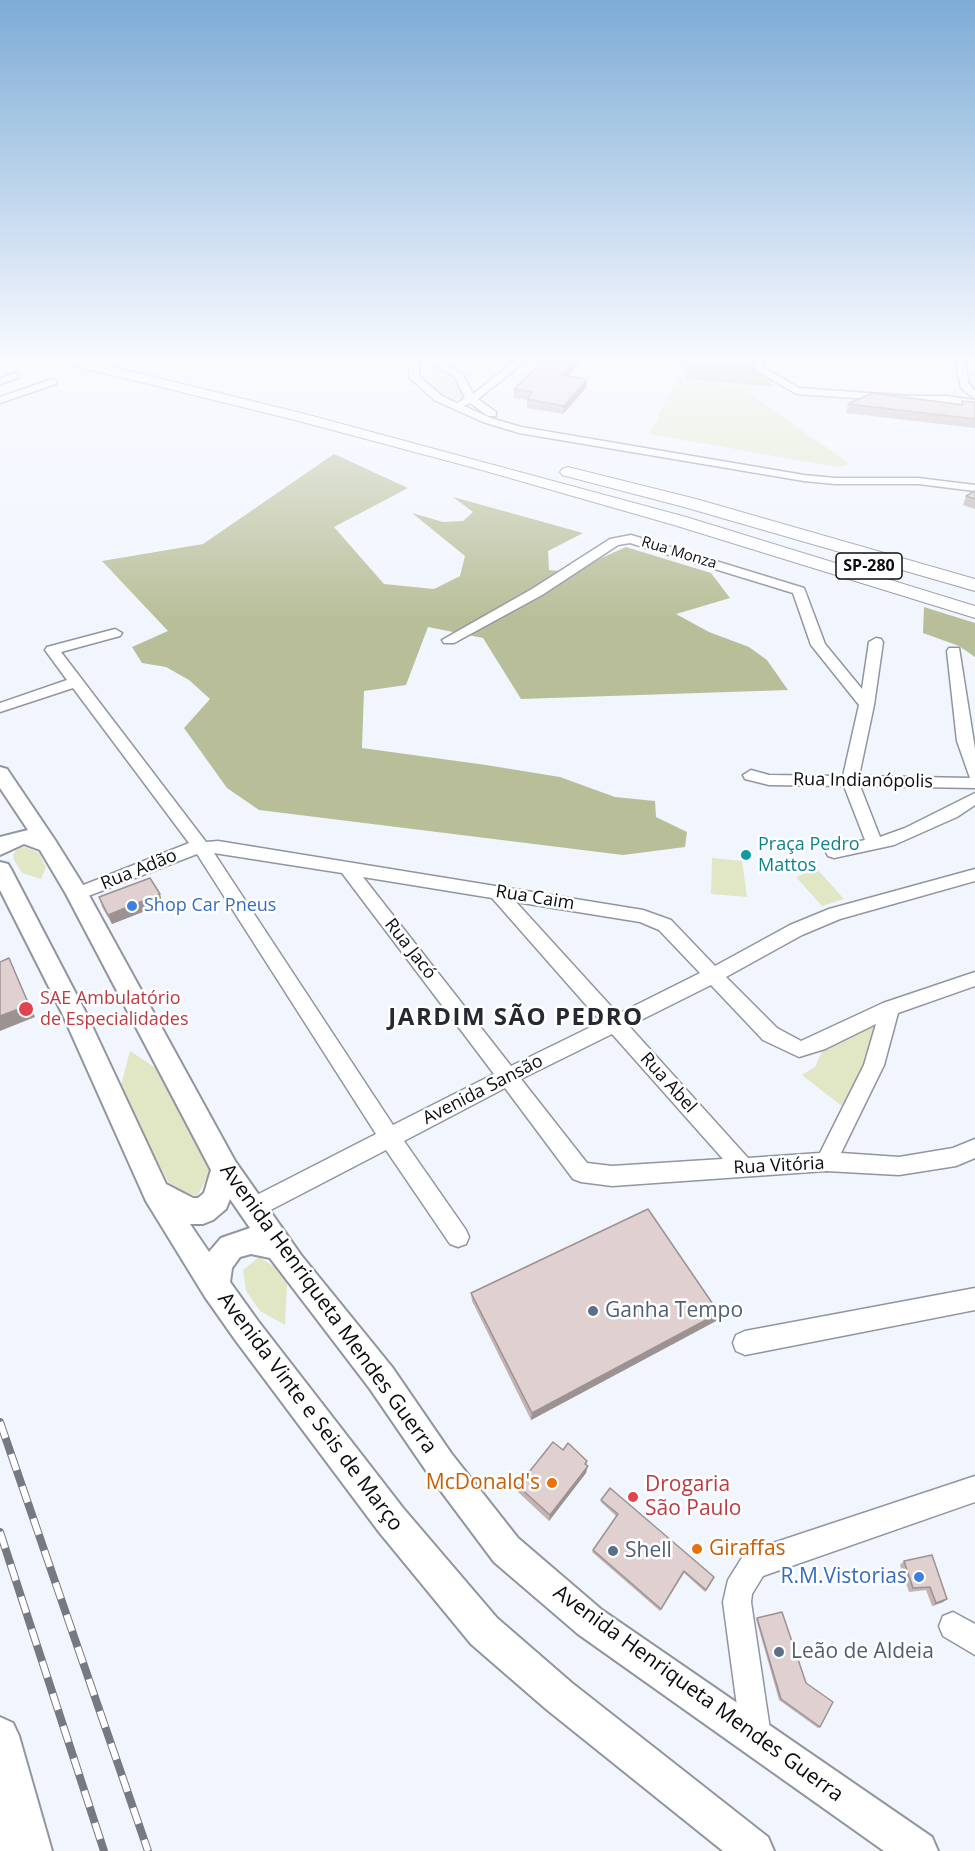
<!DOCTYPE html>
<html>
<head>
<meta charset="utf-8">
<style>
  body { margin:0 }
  canvas { display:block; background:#f1f5fe }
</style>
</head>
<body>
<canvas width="975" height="1851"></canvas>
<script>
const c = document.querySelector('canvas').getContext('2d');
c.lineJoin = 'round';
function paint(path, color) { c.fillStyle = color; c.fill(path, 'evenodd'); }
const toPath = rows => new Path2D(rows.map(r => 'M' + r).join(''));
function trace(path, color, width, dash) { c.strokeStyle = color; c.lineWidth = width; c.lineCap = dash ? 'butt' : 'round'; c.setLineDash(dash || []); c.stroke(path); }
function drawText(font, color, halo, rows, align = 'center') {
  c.font = font + ' "Open Sans",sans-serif'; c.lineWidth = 5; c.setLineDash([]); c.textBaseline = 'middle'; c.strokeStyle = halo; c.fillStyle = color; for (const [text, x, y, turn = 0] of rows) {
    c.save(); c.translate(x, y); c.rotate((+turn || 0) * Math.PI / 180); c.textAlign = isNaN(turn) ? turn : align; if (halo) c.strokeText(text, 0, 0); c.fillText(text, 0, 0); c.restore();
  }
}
const green = toPath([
  [680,374,683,380,773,389,747,392,850,464,836,467,649,434],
  [443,375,455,379,465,396,454,400,437,390,432,380],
  [26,847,39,853,46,867,41,879,22,873,14,860,13,855,17,849],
  [712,858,742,861,747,897,711,894],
  [816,869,817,869,844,899,822,906,796,877],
  [876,1024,880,1024,848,1111,802,1075,815,1067,822,1051],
  [130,1051,156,1068,210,1172,197,1196,172,1189,120,1089],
  [259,1257,275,1267,287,1284,285,1325,260,1311,246,1291,243,1270]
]);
const forest = toPath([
  [654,359,745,359,775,387,686,379,682,362],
  [334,454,408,488,334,527,384,584,434,589,460,576,465,556,412,513,443,522,463,521,473,512,453,497,583,533,548,551,549,570,570,572,626,547,711,573,730,598,676,614,709,632,749,647,767,660,788,690,521,699,483,638,428,627,406,685,364,691,362,748,486,765,560,777,615,797,655,801,656,817,687,832,685,847,623,855,259,810,227,788,184,728,210,699,189,680,166,667,142,663,132,647,168,631,102,561,203,544],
  [924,607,975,623,975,657,959,646,923,633]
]);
const minor = toPath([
  [408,359,418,359,420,377,442,396,457,403,465,398,455,377,424,359,436,359,462,373,473,394,517,359,528,359,478,399,496,412,496,416,488,416,470,403,464,406,491,418,521,427,804,475,835,478,918,478,975,485,975,491,918,484,835,484,804,481,519,433,483,422,434,400,410,378,408,359],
  [750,359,760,359,765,368,799,388,909,396,946,396,975,400,975,406,946,402,909,402,797,394,758,372,750,359],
  [955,359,965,359,968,382,975,391,975,399,961,388,955,359],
  [15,373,18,374,18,378,0,384,0,378,15,373],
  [52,379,57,382,56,384,0,403,0,397,52,379],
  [631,535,804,588,825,644,862,689,869,642,876,638,881,639,883,642,874,705,859,776,970,778,957,741,947,651,949,648,959,648,975,749,975,788,860,786,880,837,905,828,975,793,975,805,957,817,894,845,834,858,828,856,826,852,828,848,865,840,844,786,769,785,745,779,743,775,751,770,769,775,843,776,859,705,811,645,793,593,630,543,618,545,542,595,454,643,444,643,442,640,532,589,610,539,631,535],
  [115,629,122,633,120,636,61,652,206,842,218,841,643,910,671,920,715,966,790,925,829,909,975,869,975,881,840,919,802,935,726,977,777,1028,801,1041,883,1003,975,972,975,986,898,1013,884,1065,841,1153,899,1157,953,1148,975,1139,975,1158,956,1166,899,1175,826,1171,612,1186,581,1182,573,1179,505,1088,404,1141,466,1230,469,1237,466,1244,458,1247,450,1244,386,1150,261,1215,253,1218,245,1215,242,1208,245,1201,376,1134,197,854,83,898,77,900,71,898,68,894,71,890,189,843,73,688,0,712,0,703,67,680,45,650,47,647,115,629],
  [214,853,342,873,494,1074,393,1125,214,853],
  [363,877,492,898,601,1022,511,1066,363,877],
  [516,902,640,922,659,930,700,973,618,1014,516,902],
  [711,985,763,1040,799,1057,825,1049,876,1024,864,1065,820,1153,748,1158,629,1026,711,985],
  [612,1034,723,1159,612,1166,587,1163,521,1079,612,1034],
  [975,1288,975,1310,745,1355,736,1351,733,1343,736,1335,745,1331,975,1288],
  [975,1476,975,1502,763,1576,752,1594,751,1602,771,1736,767,1747,756,1751,745,1747,741,1736,723,1602,728,1580,743,1556,770,1544,975,1476],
  [953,1612,975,1624,975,1655,943,1636,939,1626,943,1616,953,1612]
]);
const major = toPath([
  [0,767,7,769,55,840,85,888,235,1161,301,1255,392,1367,451,1453,518,1538,602,1610,932,1837,938,1851,884,1851,578,1634,494,1562,429,1475,370,1389,270,1258,251,1254,240,1257,232,1268,230,1282,258,1321,403,1508,497,1618,572,1683,768,1837,774,1851,723,1851,546,1709,471,1644,379,1532,236,1341,205,1297,146,1201,62,1013,0,890,0,862,8,864,11,869,86,1013,166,1184,193,1198,198,1198,204,1193,211,1170,66,894,40,850,24,844,0,855,0,837,28,830,0,788,0,767],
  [230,1199,250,1228,221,1238,209,1252,190,1224,203,1224,213,1220,226,1209,230,1199],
  [0,1717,13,1723,19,1736,52,1851,0,1851,0,1717]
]);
const highway = toPath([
  [57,359,81,359,305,414,686,517,975,606,975,618,674,525,482,470,295,420,59,362,57,359],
  [568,467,696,499,975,579,975,591,684,507,562,475,560,472,562,469,568,467]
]);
const rail = toPath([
  [0,1422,148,1851],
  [0,1532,104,1851]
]);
const wall = toPath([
  [579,363,567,376,587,387,563,414,527,408,527,400,514,398,514,389],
  [962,401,975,402,975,428,846,413,848,404,961,405],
  [975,491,975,509,963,505,966,496],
  [99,897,163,904,112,924,102,907],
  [471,1293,716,1321,531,1420,472,1301],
  [563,1450,587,1461,586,1473,549,1521,518,1492,518,1486],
  [601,1500,714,1577,705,1592,684,1573,660,1611,592,1552,616,1516,601,1502],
  [904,1561,947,1599,943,1602,932,1606,926,1590,909,1592,900,1565],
  [757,1618,820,1727,818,1728,779,1700,756,1619]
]);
const shadedWall = toPath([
  [574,359,580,359,579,363,561,383,561,375],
  [587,379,587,387,563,414,564,406],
  [160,894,163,904,112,924,108,915],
  [9,958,35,1017,0,1031,0,1016],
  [719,1313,716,1321,531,1420,532,1413],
  [588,1466,586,1473,549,1521,550,1515],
  [947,1599,943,1602,932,1606,936,1603]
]);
const building = toPath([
  [545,359,576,359,561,375,587,379,564,406,527,399,532,392,514,389,545,359],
  [872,393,963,405,962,401,975,402,975,419,848,404,872,393],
  [975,491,975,499,966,496,975,491],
  [150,878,160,894,108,915,99,897,150,878],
  [9,958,29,1005,0,1016,0,962,9,958],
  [648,1209,719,1313,532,1413,471,1293,648,1209],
  [553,1442,563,1450,568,1443,587,1461,585,1464,588,1466,550,1515,518,1486,553,1442],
  [610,1488,714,1577,706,1590,684,1571,661,1609,593,1550,618,1514,601,1500,610,1488],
  [932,1555,947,1599,936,1603,930,1587,913,1588,904,1561,932,1555],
  [782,1612,806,1683,833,1702,820,1727,781,1699,757,1618,782,1612]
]);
const markers = [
  [746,855,6,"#0f9aa8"],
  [132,906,6,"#3f7fe0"],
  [26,1009,8,"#e0444e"],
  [593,1311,6,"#5c6f8a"],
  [552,1483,6,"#e8710a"],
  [633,1497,6,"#e0444e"],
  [697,1549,6,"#e8710a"],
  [613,1551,6,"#5c6f8a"],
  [919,1577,6,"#3f7fe0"],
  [779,1652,6,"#5c6f8a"]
];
const farStreetnames = [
  ["Rua Monza",679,553,17]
];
const shields = [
  [869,566,66]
];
const shieldNames = [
  ["SP-280",869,566]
];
const streetNames = [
  ["Rua Indianópolis",863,781,1],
  ["Rua Adão",139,870,-22],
  ["Rua Caim",535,898,9],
  ["Rua Jacó",410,949,52],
  ["Rua Abel",668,1083,48],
  ["Avenida Sansão",483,1090,-27],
  ["Rua Vitória",779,1166,-3]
];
const cultureNames = [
  ["Praça Pedro",758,845],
  ["Mattos",758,866]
];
const shopNames = [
  ["Shop Car Pneus",144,906]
];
const healthNames = [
  ["SAE Ambulatório",40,999],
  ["de Especialidades",40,1020]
];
const nearStreetnames = [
  ["Avenida Henriqueta Mendes Guerra",328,1309,54],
  ["Avenida Vinte e Seis de Março",310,1412,53],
  ["Avenida Henriqueta Mendes Guerra",698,1694,36]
];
const nearServicenames = [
  ["Ganha Tempo",605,1311],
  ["Shell",625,1551],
  ["Leão de Aldeia",791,1652]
];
const nearFoodnames = [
  ["McDonald's",540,1483],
  ["Giraffas",709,1549,"left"]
];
const nearHealthnames = [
  ["Drogaria",645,1485],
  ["São Paulo",645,1509]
];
const nearShopnames = [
  ["R.M.Vistorias",907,1577]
];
const districtNames = [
  ["JARDIM SÃO PEDRO",516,1018]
];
paint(green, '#e1e7c5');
paint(forest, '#b8bf98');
trace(minor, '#9195a0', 3);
trace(major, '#9195a0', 4);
trace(highway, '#9195a0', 2);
paint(minor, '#fff');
paint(major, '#fff');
paint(highway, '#fff');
trace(rail, '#777980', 8);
trace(rail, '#fff', 6, [17]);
paint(wall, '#c1b4b3');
paint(shadedWall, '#9d9292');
paint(building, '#e0d1d0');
trace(building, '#9d9292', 1.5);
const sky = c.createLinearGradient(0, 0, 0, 618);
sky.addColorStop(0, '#7dacd6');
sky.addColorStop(0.58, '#f9faff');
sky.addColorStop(1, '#f9faff00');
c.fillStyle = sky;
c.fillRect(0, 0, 975, 618);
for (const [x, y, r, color] of markers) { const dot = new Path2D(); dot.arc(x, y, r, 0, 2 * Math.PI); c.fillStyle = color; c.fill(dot); trace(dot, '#fff', 2); }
drawText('15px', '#0b0c10', '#fff', farStreetnames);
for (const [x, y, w] of shields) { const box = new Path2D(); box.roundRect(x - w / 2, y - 13, w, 26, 4.5); c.fillStyle = '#fff'; c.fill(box); trace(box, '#0b0c10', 1.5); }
drawText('bold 16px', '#0b0c10', null, shieldNames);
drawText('18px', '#0b0c10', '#fff', streetNames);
drawText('18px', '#0d838f', '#fff', cultureNames, 'left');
drawText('18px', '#366cbe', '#fff', shopNames, 'left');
drawText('18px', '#be3a42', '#fff', healthNames, 'left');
drawText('21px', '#0b0c10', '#fff', nearStreetnames);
drawText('21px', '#4e5e75', '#fff', nearServicenames, 'left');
drawText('21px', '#c56008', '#fff', nearFoodnames, 'right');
drawText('21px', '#be3a42', '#fff', nearHealthnames, 'left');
drawText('21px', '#366cbe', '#fff', nearShopnames, 'right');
c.letterSpacing = '1.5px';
drawText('bold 24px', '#262931', '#fff', districtNames);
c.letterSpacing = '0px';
</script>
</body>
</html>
